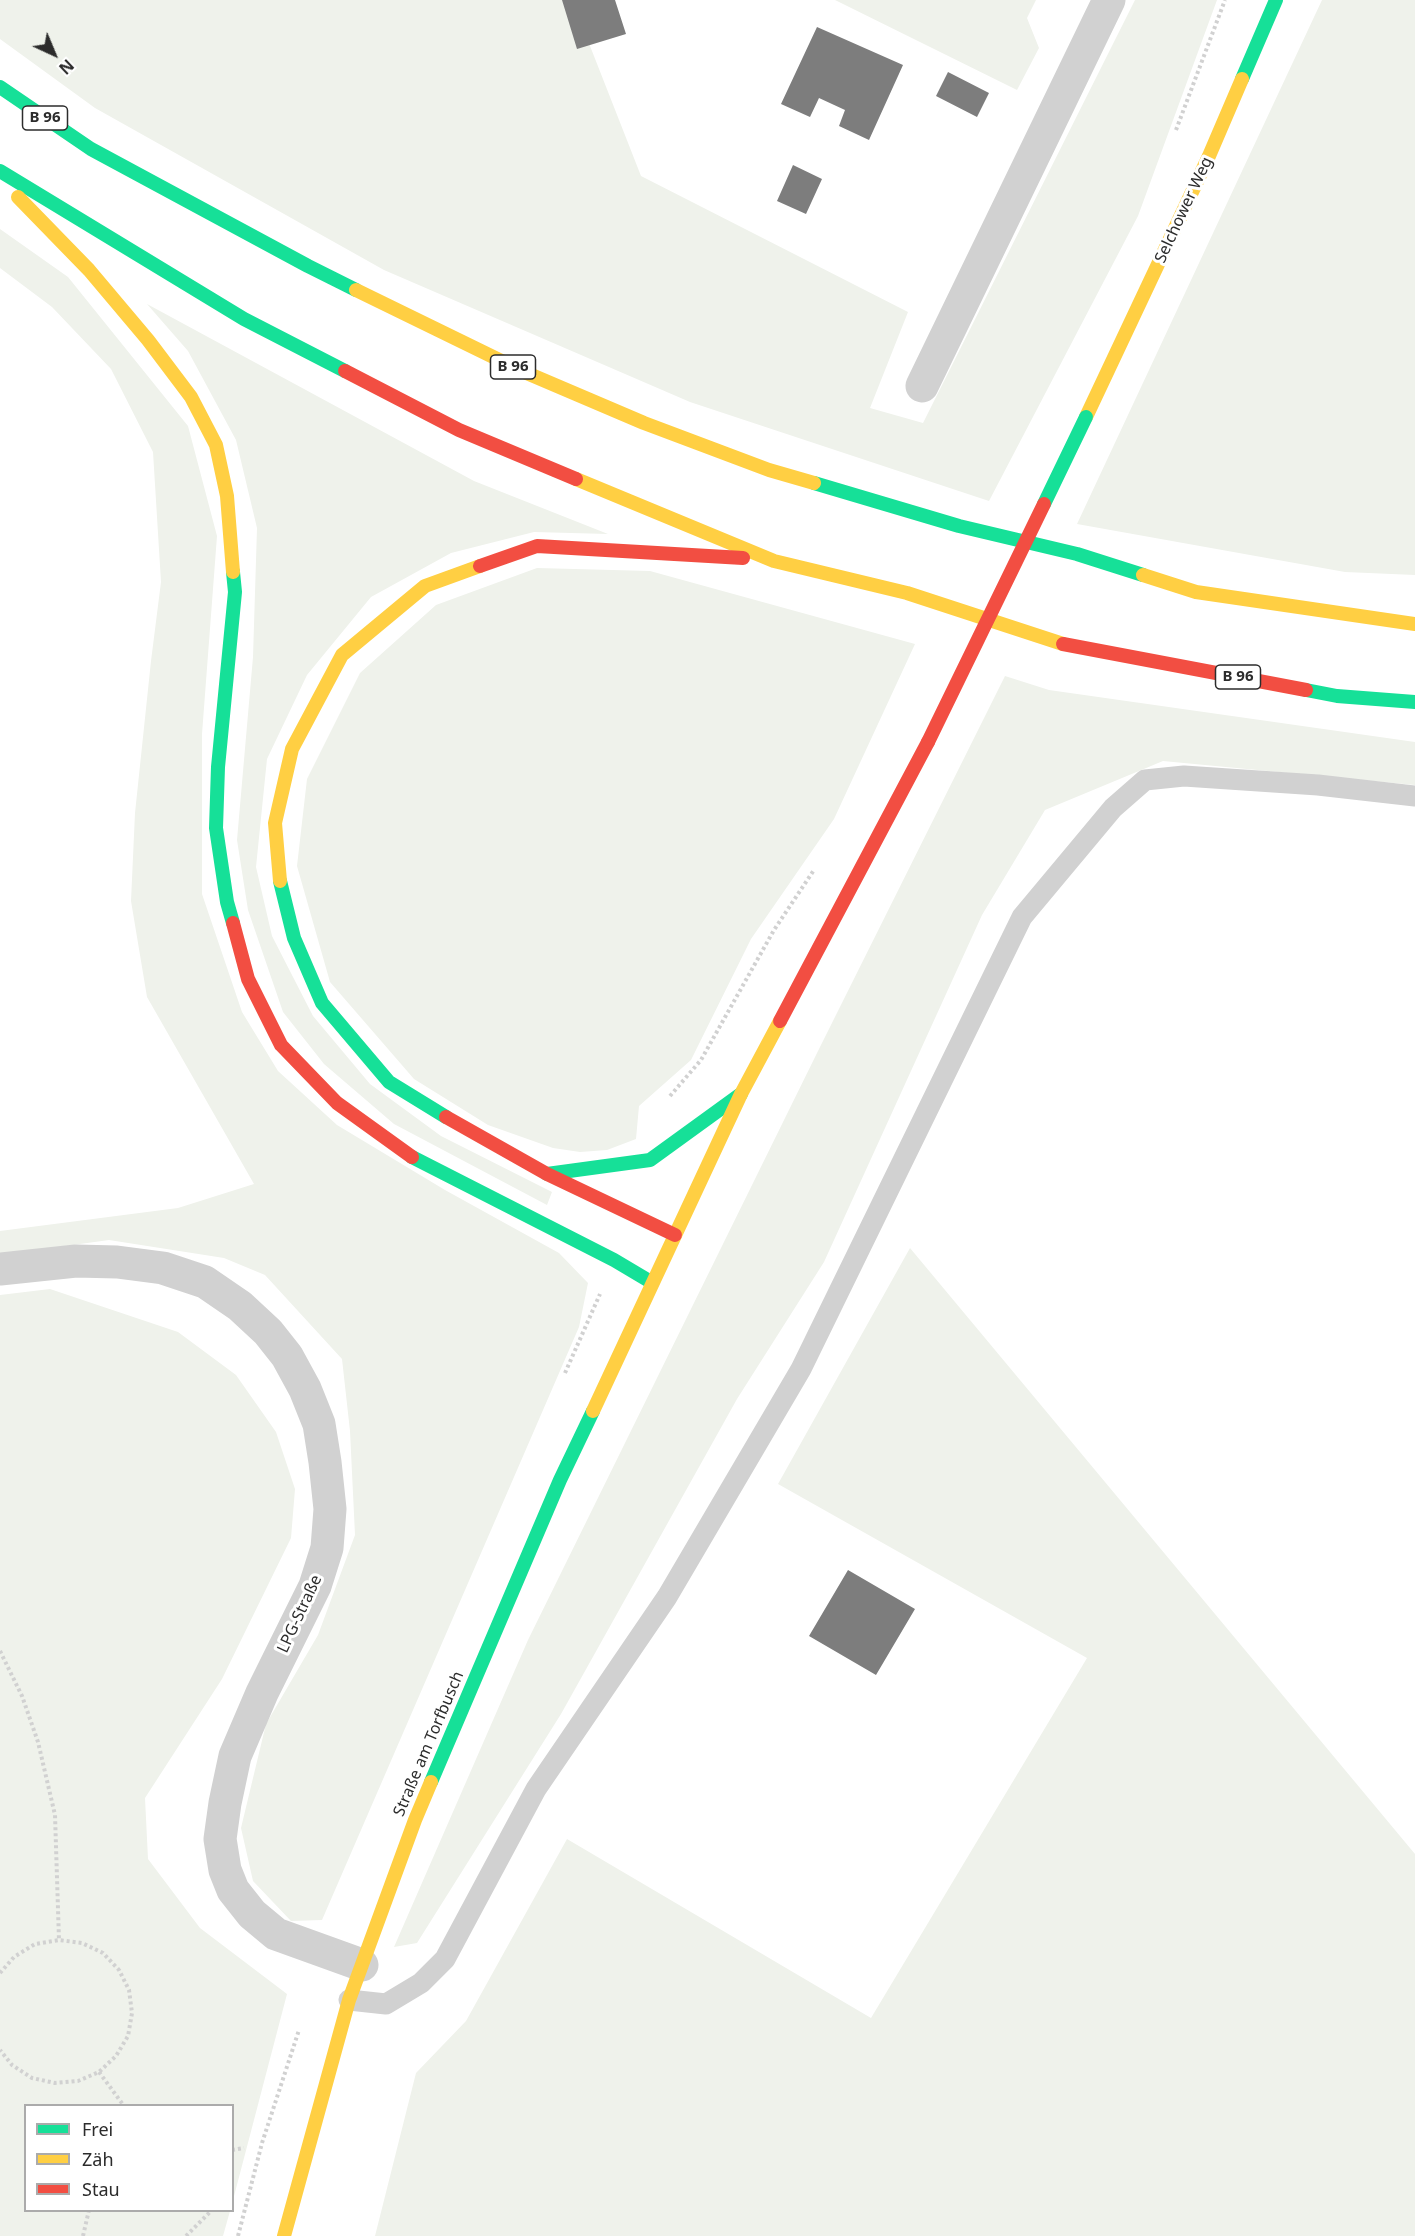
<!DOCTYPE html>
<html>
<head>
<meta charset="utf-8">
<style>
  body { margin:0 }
  #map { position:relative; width:1415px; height:2236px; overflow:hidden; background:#fff; font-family:"Noto Sans",sans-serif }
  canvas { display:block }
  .legend { position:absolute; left:24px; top:2104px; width:210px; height:108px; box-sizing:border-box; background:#fff; border:2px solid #ababab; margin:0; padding:8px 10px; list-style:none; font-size:18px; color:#2c2c2c }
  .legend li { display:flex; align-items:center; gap:12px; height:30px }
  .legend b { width:30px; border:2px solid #ababab }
  .north { position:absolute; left:24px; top:24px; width:60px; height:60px; -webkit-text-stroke:4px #fff; paint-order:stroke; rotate:136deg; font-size:16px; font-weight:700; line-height:24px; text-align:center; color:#2c2c2c }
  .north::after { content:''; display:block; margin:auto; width:21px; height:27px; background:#2c2c2c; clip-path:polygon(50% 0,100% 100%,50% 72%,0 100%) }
</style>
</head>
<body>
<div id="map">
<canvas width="1415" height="2236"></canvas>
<ul class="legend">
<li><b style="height:8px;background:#16e098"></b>Frei</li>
<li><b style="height:8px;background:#ffcf43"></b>Zäh</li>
<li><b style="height:8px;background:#f24e42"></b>Stau</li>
</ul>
<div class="north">N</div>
</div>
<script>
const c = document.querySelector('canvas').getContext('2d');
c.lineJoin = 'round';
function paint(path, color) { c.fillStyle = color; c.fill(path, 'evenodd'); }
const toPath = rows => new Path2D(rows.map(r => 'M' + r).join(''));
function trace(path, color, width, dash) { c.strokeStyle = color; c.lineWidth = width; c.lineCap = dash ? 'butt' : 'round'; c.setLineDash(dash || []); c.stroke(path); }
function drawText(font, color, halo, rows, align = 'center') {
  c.font = font + ' "Noto Sans",sans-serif'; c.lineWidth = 6; c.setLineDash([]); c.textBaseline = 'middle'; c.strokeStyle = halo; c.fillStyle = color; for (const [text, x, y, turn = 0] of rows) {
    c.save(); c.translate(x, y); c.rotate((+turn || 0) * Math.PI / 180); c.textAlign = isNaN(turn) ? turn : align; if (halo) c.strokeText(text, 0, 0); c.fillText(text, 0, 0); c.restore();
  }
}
const green = toPath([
  [0,0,572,0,641,176,908,312,870,408,923,423,1135,0,1217,0,1138,216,989,501,690,402,384,270,95,108,0,39],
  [835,0,1036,0,1027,18,1039,48,1017,90],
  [1322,0,1415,0,1415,575,1345,572,1077,524],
  [0,229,68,277,188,426,217,536,202,734,202,894,242,1012,278,1071,337,1125,445,1190,559,1253,588,1283,579,1327,322,1920,291,1921,253,1881,241,1828,266,1724,318,1635,355,1535,350,1431,342,1359,265,1275,224,1258,109,1240,0,1255,0,1231,178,1208,254,1184,147,997,131,901,135,813,151,661,161,582,153,452,111,369,52,307,0,268],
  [147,304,474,481,608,534,534,532,451,553,371,597,307,675,267,759,256,867,272,936,313,1016,370,1084,441,1136,552,1192,547,1205,394,1124,324,1064,283,1012,248,910,237,840,253,657,257,528,236,440,188,351],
  [537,568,650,571,915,644,834,819,751,939,691,1060,639,1106,636,1139,607,1150,580,1152,553,1148,488,1125,414,1079,330,982,297,866,307,779,360,673,436,605],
  [1005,676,1049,690,1415,742,1415,785,1163,761,1045,810,982,915,824,1262,737,1399,561,1714,417,1943,394,1947,528,1640,818,1051],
  [910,1248,1415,1854,1415,2236,375,2236,416,2073,466,2021,567,1839,871,2018,1087,1658,778,1484],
  [50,1289,178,1332,236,1375,276,1432,295,1489,291,1538,222,1679,145,1798,148,1859,200,1928,287,1994,233,2200,232,2106,26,2106,26,2210,230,2211,223,2236,0,2236,0,1295]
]);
const building = toPath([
  [562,0,615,0,626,34,577,49],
  [817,27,903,65,869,140,839,126,845,110,819,98,810,117,781,104],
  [948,72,989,93,977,117,936,96],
  [793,165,822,179,806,214,777,201],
  [848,1570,915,1609,876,1675,809,1636]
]);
const path = toPath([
  [1176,130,1225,0],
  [670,1096,701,1060,774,930,814,870],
  [565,1373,600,1294],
  [0,1651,22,1696,38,1742,55,1815,59,1940],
  [0,1973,14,1957,35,1944,59,1940,82,1943,103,1953,119,1970,129,1990,132,2013,128,2036,116,2056,99,2072,78,2081,55,2083,32,2078,12,2065,0,2050],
  [99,2072,124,2106],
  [232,2150,244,2148],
  [83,2236,89,2210],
  [186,2236,212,2210],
  [238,2236,262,2143,299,2030]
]);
const lane = toPath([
  [349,2000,386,2004,421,1983,445,1959,536,1789,667,1597,801,1369,1022,917,1113,808,1145,780,1184,776,1318,785,1415,796]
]);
const street = toPath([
  [922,386,1109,0],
  [0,1269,76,1261,117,1262,163,1268,205,1282,240,1306,268,1332,287,1356,305,1389,319,1424,325,1462,330,1509,327,1548,315,1586,262,1693,235,1756,225,1803,220,1839,225,1870,233,1890,252,1914,276,1934,362,1965]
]);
const fast = toPath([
  [1242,79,1276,0],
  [0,87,91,149,308,266,356,290],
  [0,171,244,319,345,371],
  [814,483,959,526,1077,554,1143,575],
  [1306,690,1337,696,1415,702],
  [280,881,294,938,322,1003,389,1082,446,1117],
  [233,923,227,902,216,828,218,767,235,592,233,572],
  [412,1157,614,1260,651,1282],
  [547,1174,650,1160,741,1094],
  [431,1782,560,1480,593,1411]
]);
const slow = toPath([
  [18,197,89,270,148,340,191,397,216,445,227,496,233,572],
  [356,290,522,371,644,423,769,470,814,483],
  [1086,417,1209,156,1242,79],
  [576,479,774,561,907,593,1063,644],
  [1143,575,1196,592,1415,624],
  [280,881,275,823,292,749,342,655,425,586,480,566],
  [593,1411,741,1094,780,1021],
  [284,2236,349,2000,415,1820,431,1782]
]);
const jam = toPath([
  [345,371,459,430,576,479],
  [480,566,537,546,743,558],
  [1063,644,1306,690],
  [233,923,248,979,281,1045,337,1103,412,1157],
  [780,1021,928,742],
  [446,1117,547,1174,675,1235]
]);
const fastBridge = toPath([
  [1044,504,1086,417]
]);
const jamBridge = toPath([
  [928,742,1044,504]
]);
const shields = [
  [45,118,45],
  [513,367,45],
  [1238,677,45]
];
const shieldNames = [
  ["B 96",45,118],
  ["B 96",513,367],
  ["B 96",1238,677]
];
const streetNames = [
  ["Selchower Weg",1184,210,-65],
  ["LPG-Straße",300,1614,-65],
  ["Straße am Torfbusch",429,1744,-67]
];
paint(green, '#eff2eb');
paint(building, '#7d7d7d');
trace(path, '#d1d1d1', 4, [3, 3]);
trace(lane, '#d1d1d1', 21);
trace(street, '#d1d1d1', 33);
trace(fast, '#16e098', 14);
trace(slow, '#ffcf43', 14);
trace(jam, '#f24e42', 14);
trace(fastBridge, '#16e098', 14);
trace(jamBridge, '#f24e42', 14);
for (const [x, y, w] of shields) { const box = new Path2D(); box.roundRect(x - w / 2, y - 12, w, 24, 4.5); c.fillStyle = '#fff'; c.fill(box); trace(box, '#2c2c2c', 1.5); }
drawText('bold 15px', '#2c2c2c', null, shieldNames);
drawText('16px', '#2c2c2c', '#fff', streetNames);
</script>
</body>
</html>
